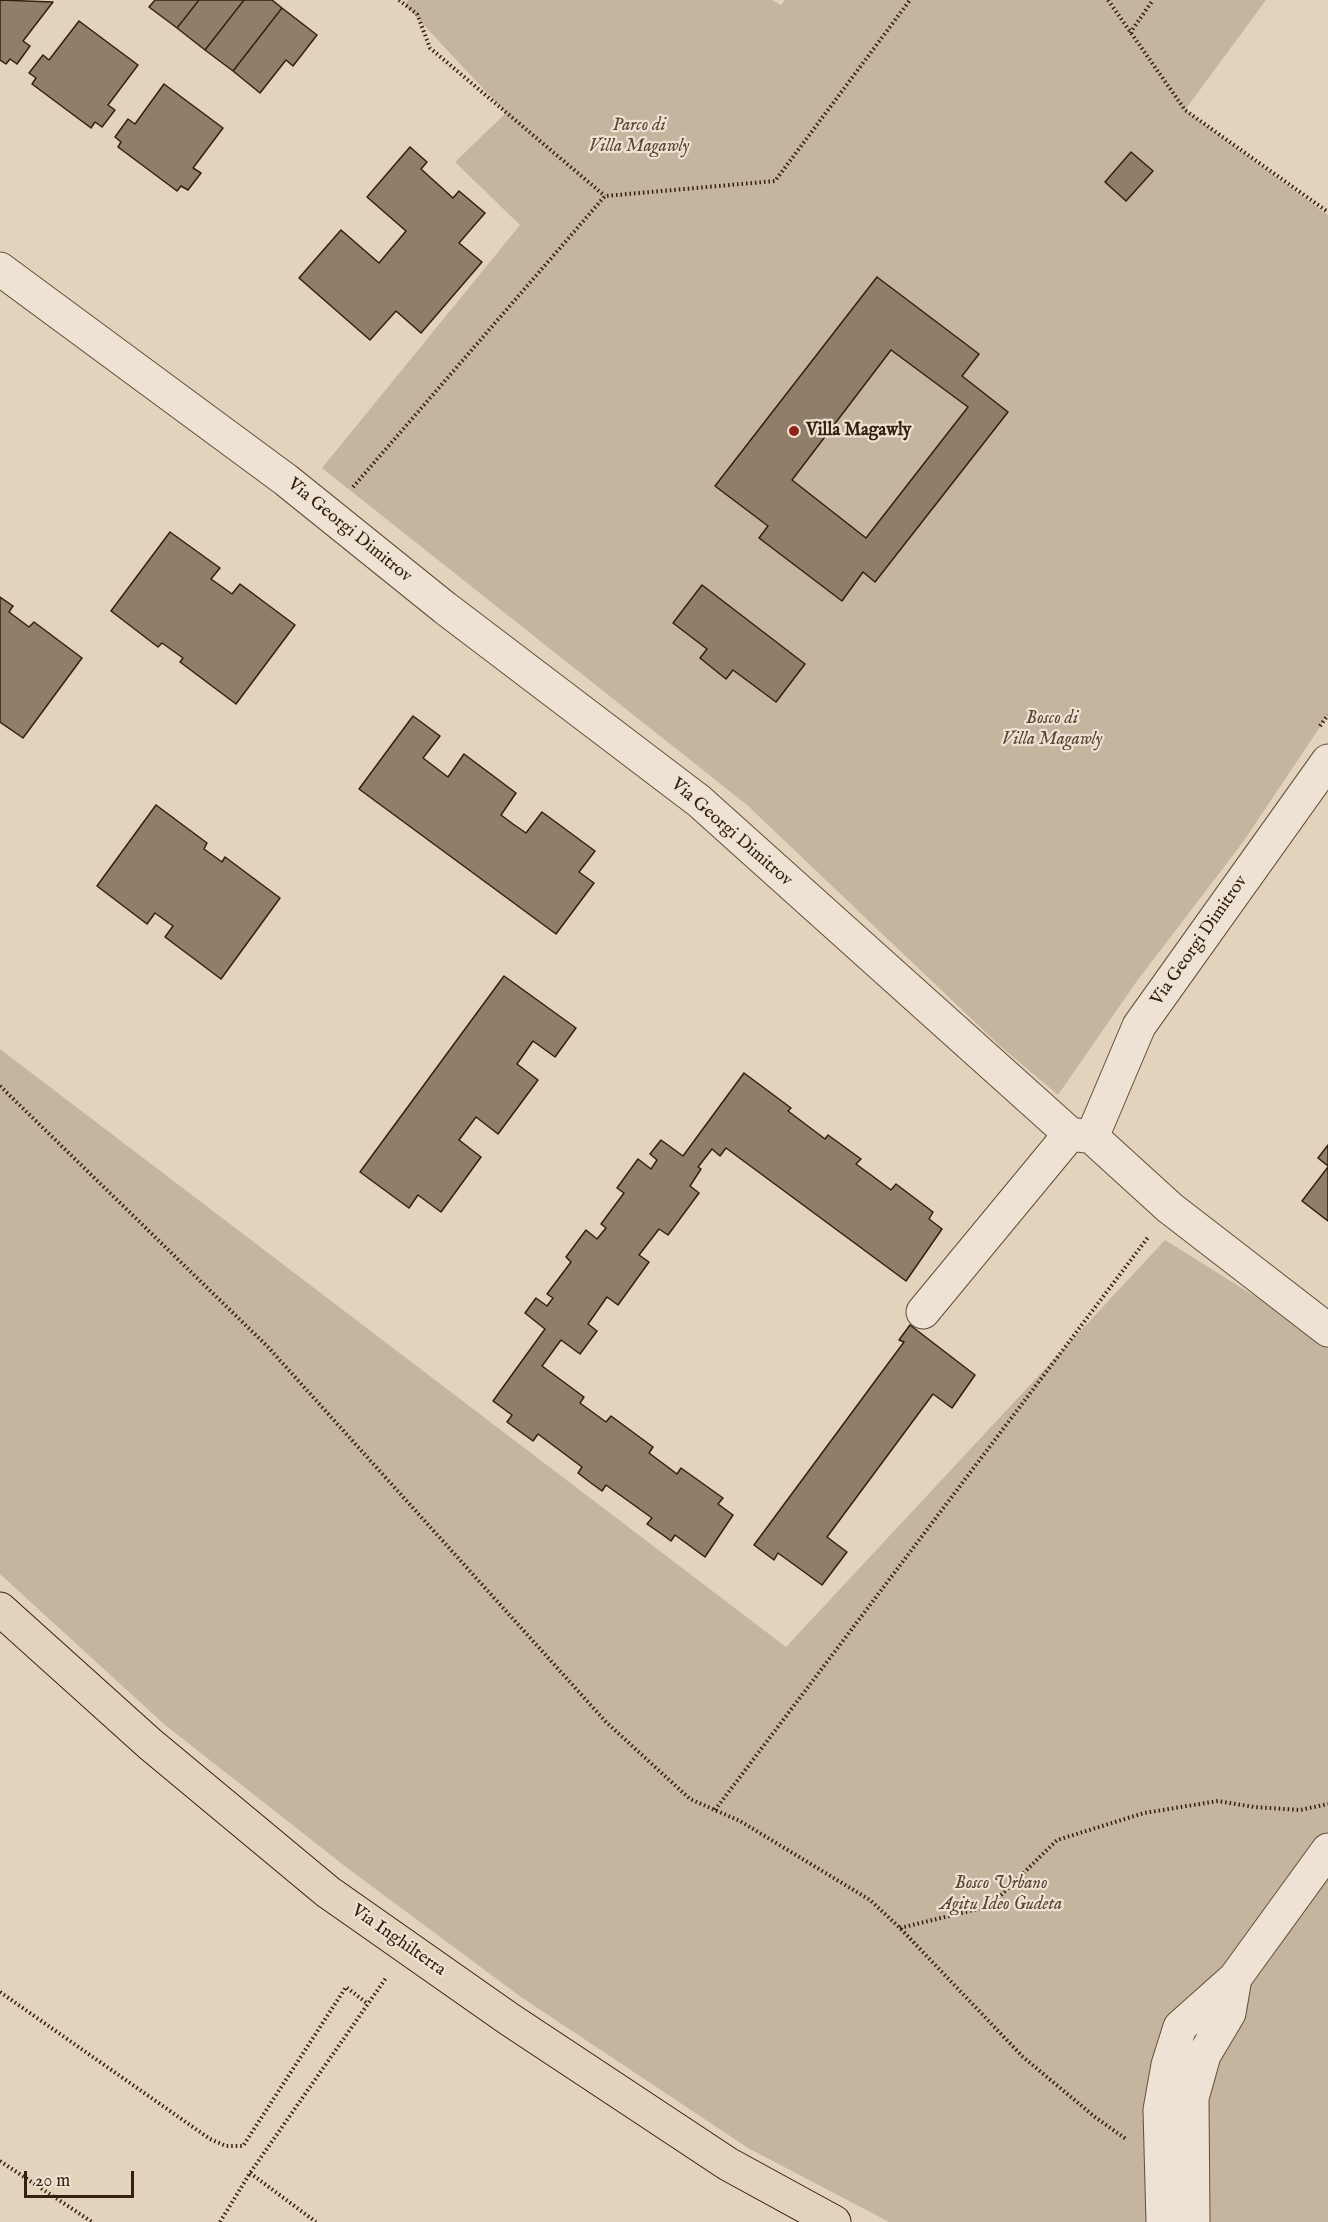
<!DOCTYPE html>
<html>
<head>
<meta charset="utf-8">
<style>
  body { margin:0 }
  #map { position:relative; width:1328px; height:2222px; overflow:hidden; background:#e4d3bc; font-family:"IM FELL English",serif }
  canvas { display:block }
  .scale { position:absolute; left:24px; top:2171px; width:110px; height:27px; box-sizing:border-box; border:3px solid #34210c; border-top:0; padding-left:8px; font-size:18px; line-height:21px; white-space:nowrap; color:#34210c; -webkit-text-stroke:4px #ede2d3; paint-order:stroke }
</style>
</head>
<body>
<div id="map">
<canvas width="1328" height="2222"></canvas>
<div class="scale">20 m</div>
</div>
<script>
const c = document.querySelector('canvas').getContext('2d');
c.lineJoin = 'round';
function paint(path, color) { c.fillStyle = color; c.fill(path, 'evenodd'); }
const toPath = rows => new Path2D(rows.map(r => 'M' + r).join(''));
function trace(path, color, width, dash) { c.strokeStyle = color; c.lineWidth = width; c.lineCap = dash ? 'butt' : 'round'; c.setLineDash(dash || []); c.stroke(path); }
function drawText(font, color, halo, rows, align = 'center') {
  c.font = font + ' "IM FELL English",serif'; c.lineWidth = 4.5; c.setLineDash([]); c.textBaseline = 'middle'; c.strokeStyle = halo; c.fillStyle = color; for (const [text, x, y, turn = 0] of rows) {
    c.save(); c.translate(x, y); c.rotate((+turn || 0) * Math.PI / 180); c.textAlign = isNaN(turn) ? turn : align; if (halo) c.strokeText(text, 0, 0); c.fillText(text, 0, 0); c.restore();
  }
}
const green = toPath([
  [408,0,772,0,781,5,785,0,1108,0,1162,78,1109,0,1266,0,1185,110,1328,215,1328,715,1243,842,1137,981,1058,1095,1000,1046,747,805,322,468,520,225,455,162,506,113,405,5],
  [0,1049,786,1647,1165,1240,1328,1342,1328,2222,889,2222,748,2148,521,1997,346,1867,165,1725,0,1574]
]);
const building = toPath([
  [0,0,53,2,23,41,30,46,17,64,10,59,6,64,0,60,0,0],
  [155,0,199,0,177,28,149,7,155,0],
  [199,0,244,0,205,50,177,28,199,0],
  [244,0,272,0,282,8,233,71,205,50,244,0],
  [282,8,317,35,293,66,286,60,260,93,233,71,282,8],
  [79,21,138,65,108,105,115,110,102,127,95,122,91,128,32,84,36,78,29,73,43,55,49,60,79,21],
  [164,84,223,128,193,168,201,173,188,190,181,186,177,191,118,147,121,142,115,137,128,119,135,124,164,84],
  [410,147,427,162,421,169,453,198,459,191,485,213,459,243,482,262,421,333,396,311,370,340,299,278,341,230,379,263,406,231,367,197,410,147],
  [1131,152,1153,171,1126,201,1105,182,1131,152],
  [877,277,979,354,962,376,1008,412,875,582,863,572,842,601,759,538,768,526,715,486,877,277],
  [891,350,968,407,866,538,792,480,891,350],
  [170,532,220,568,211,579,232,594,240,584,295,625,236,704,180,662,183,658,162,643,158,647,111,611,170,532],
  [702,585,805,664,776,702,733,670,726,679,700,658,707,649,673,623,702,585],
  [0,597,13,606,9,612,29,627,34,622,82,658,23,738,0,722,0,597],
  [413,716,440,736,423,758,448,777,464,754,516,793,501,815,513,824,526,833,542,812,595,851,579,872,594,883,556,934,359,789,413,716],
  [156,805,207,843,204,849,222,862,225,857,280,898,221,979,165,937,173,926,155,913,147,924,97,886,156,805],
  [504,976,576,1028,555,1057,533,1041,517,1064,538,1080,498,1134,476,1117,459,1140,481,1157,441,1212,418,1195,409,1208,360,1172,504,976],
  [744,1073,791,1108,788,1111,825,1139,828,1135,861,1159,856,1164,871,1175,891,1190,896,1184,933,1212,929,1219,942,1229,906,1281,726,1148,720,1156,712,1149,698,1167,701,1169,690,1186,699,1193,668,1235,659,1229,639,1255,649,1262,618,1305,607,1297,588,1324,597,1331,580,1354,561,1340,542,1366,584,1397,580,1403,606,1422,611,1416,653,1447,649,1453,677,1474,681,1468,723,1498,718,1504,733,1515,705,1557,675,1535,671,1541,663,1535,647,1524,652,1518,606,1485,602,1491,591,1483,578,1473,582,1467,538,1434,533,1441,507,1422,512,1415,493,1401,545,1329,525,1313,536,1298,547,1306,553,1298,547,1294,571,1262,566,1257,586,1230,597,1239,606,1228,601,1224,624,1193,617,1188,638,1159,651,1169,657,1160,650,1154,661,1140,683,1156,744,1073],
  [1328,1145,1328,1166,1318,1158,1328,1145],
  [1328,1167,1328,1221,1302,1201,1328,1167],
  [910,1325,975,1375,952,1408,933,1394,827,1537,847,1552,822,1585,778,1553,774,1560,754,1545,904,1342,899,1340,910,1325]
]);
const path = toPath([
  [399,0,417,14,430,48,605,196],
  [1108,0,1185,110,1328,212],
  [1130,33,1153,0],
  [353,487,605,196,775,181,910,0],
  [1320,726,1328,715],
  [0,1086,267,1346,606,1722,690,1799,740,1821,870,1900,900,1928,1023,2057,1095,2117,1126,2139],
  [715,1810,1149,1236],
  [900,1928,990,1906,1057,1840,1144,1813,1218,1801,1254,1807,1300,1810,1328,1804],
  [0,1992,210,2139,226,2146,243,2146,346,1987,368,2004],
  [0,2161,92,2222],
  [250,2173,316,2222],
  [220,2222,250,2173,386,1978]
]);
const minor = toPath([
  [0,269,286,480,445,608,699,801,1070,1134,1092,1137,1139,1026,1328,761],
  [1092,1137,1170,1208,1328,1330],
  [923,1312,1070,1134],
  [1163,2222,1160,2110,1168,2065,1180,2027,1235,1978,1328,1850],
  [1193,2222,1192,2098,1204,2055,1229,2013,1235,1978]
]);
const major = toPath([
  [0,1609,150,1744,328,1892,509,2019,728,2164,834,2222]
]);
const markers = [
  [794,431,6,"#8f2418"]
];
const parkNames = [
  ["Parco di",639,126],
  ["Villa Magawly",639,147],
  ["Bosco di",1052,719],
  ["Villa Magawly",1052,740],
  ["Bosco Urbano",1001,1884],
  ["Agitu Ideo Gudeta",1001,1905]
];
const poiNames = [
  ["Villa Magawly",806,431]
];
const streetNames = [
  ["Via Georgi Dimitrov",349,531,39],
  ["Via Georgi Dimitrov",731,833,41],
  ["Via Georgi Dimitrov",1200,941,-55],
  ["Via Inghilterra",398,1941,35]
];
paint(green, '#c6b59e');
paint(building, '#907e68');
trace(building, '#34210c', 1.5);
trace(minor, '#604e38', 35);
trace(major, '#34210c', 35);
trace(path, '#34210c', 4, [1.5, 3]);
trace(minor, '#ede2d3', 33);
trace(major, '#e4d3bc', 33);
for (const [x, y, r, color] of markers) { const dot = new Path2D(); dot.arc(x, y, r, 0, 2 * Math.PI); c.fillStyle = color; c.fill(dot); trace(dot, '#ede2d3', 2); }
drawText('italic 18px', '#584630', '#ede2d3', parkNames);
drawText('bold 18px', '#34210c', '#ede2d3', poiNames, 'left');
drawText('18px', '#34210c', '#ede2d3', streetNames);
</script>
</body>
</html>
